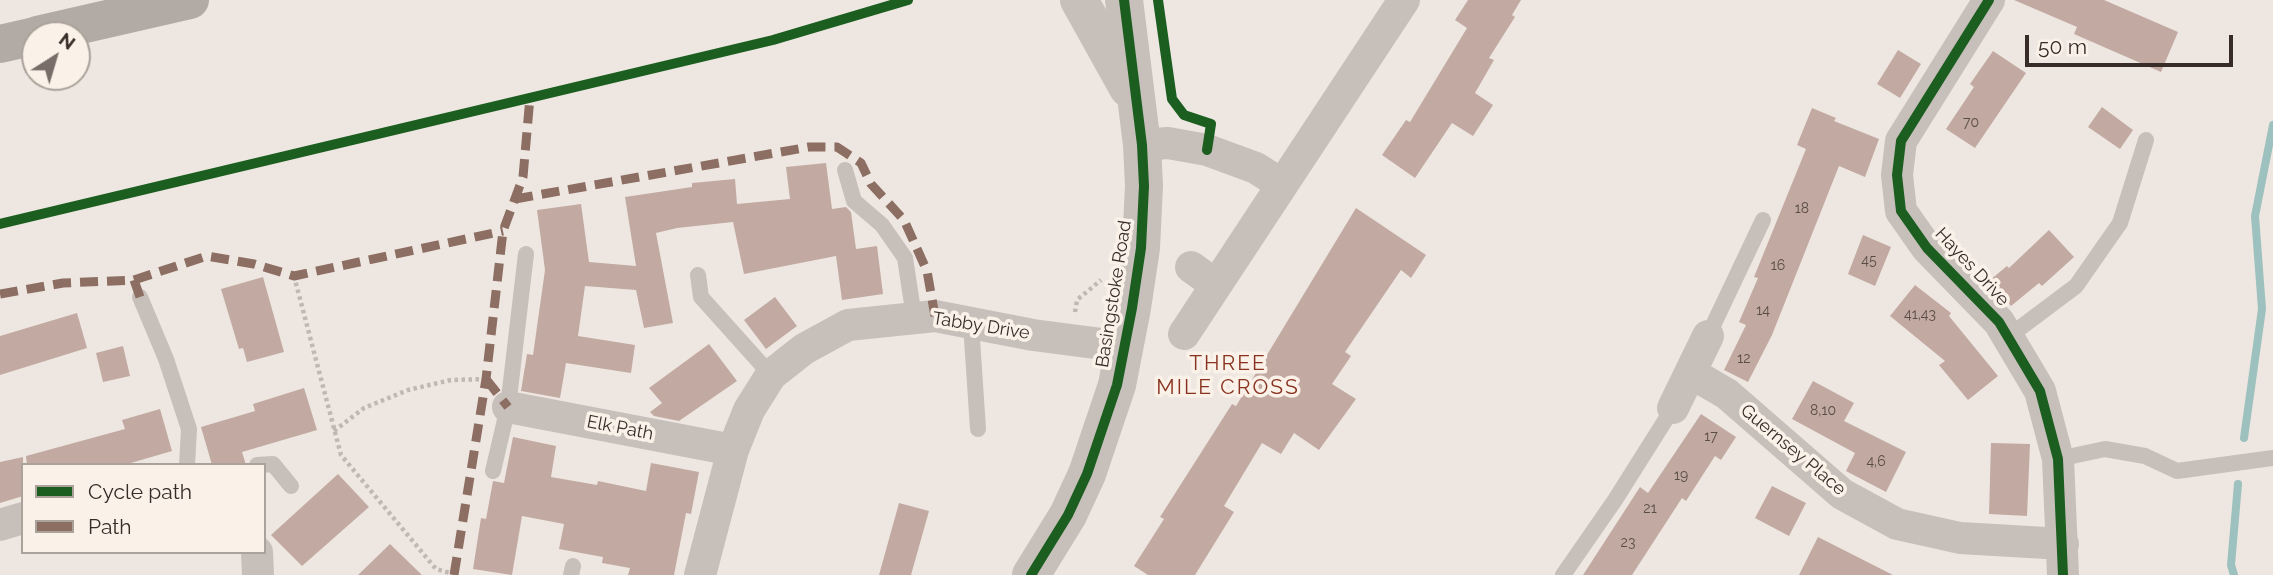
<!DOCTYPE html>
<html>
<head>
<meta charset="utf-8">
<style>
  body { margin:0 }
  #map { position:relative; width:2273px; height:575px; overflow:hidden; background:#eee7e1; font-family:Raleway,sans-serif }
  canvas { display:block }
  .legend { position:absolute; left:21px; top:463px; width:245px; height:91px; box-sizing:border-box; background:#faf1e9; border:2px solid #aca29c; margin:0; padding:9px 12px; list-style:none; font-size:21px; color:#382c28 }
  .legend li { display:flex; align-items:center; gap:14px; height:35px }
  .legend b { width:35px; border:2px solid #aca29c }
  .north { position:absolute; left:21px; top:21px; width:70px; height:70px; box-sizing:border-box; background:#faf1e9; border:2px solid #aca29c; border-radius:50%; rotate:37deg; font-size:19px; font-weight:700; line-height:28px; text-align:center; color:#382c28 }
  .north::after { content:''; display:block; margin:auto; width:24px; height:32px; background:#786d69; clip-path:polygon(50% 0,100% 100%,50% 72%,0 100%) }
  .scale { position:absolute; left:2025px; top:35px; width:208px; height:32px; box-sizing:border-box; border:4px solid #382c28; border-top:0; padding-left:9px; font-size:21px; line-height:24px; white-space:nowrap; color:#382c28; -webkit-text-stroke:5px #faf1e9; paint-order:stroke }
</style>
</head>
<body>
<div id="map">
<canvas width="2273" height="575"></canvas>
<ul class="legend">
<li><b style="height:9px;background:#1b5e20"></b>Cycle path</li>
<li><b style="height:9px;background:#8d6e63"></b>Path</li>
</ul>
<div class="north">N</div>
<div class="scale">50 m</div>
</div>
<script>
const c = document.querySelector('canvas').getContext('2d');
c.lineJoin = 'round';
const toPath = rows => new Path2D(rows.map(r => 'M' + r).join(''));
function trace(path, color, width, dash) { c.strokeStyle = color; c.lineWidth = width; c.lineCap = dash ? 'butt' : 'round'; c.setLineDash(dash || []); c.stroke(path); }
function paint(path, color) { c.fillStyle = color; c.fill(path, 'evenodd'); }
function drawText(font, color, halo, rows, align = 'center') {
  c.font = font + ' Raleway,sans-serif'; c.lineWidth = 7; c.setLineDash([]); c.textBaseline = 'middle'; c.strokeStyle = halo; c.fillStyle = color; for (const [text, x, y, turn = 0] of rows) {
    c.save(); c.translate(x, y); c.rotate((+turn || 0) * Math.PI / 180); c.textAlign = isNaN(turn) ? turn : align; if (halo) c.strokeText(text, 0, 0); c.fillText(text, 0, 0); c.restore();
  }
}
const stream = toPath([
  [2244,438,2262,309,2255,216,2273,125],
  [2234,575,2231,565,2238,484]
]);
const building = toPath([
  [1468,0,1521,0,1512,15,1515,17,1489,58,1494,60,1475,93,1493,105,1473,136,1452,123,1415,178,1382,155,1406,120,1410,122,1467,28,1455,20],
  [2014,0,2104,0,2178,32,2161,72,2074,34,2077,27],
  [1898,50,1921,64,1900,98,1877,84],
  [1993,51,2026,73,1975,148,1946,129,1974,87,1970,84],
  [2102,107,2133,130,2120,149,2088,127],
  [1812,108,1836,118,1834,121,1879,139,1865,177,1839,166,1772,335,1748,382,1724,370,1746,325,1739,322,1758,278,1754,277,1806,149,1797,145],
  [826,163,832,209,846,207,851,212,856,249,877,246,883,294,842,300,836,256,744,274,733,222,677,228,656,233,673,323,644,328,636,290,585,286,578,336,635,345,631,373,566,363,560,398,521,391,527,354,533,355,545,270,537,210,581,204,589,262,636,266,625,197,692,187,692,183,735,179,737,204,790,199,786,167],
  [1356,208,1426,255,1411,278,1401,270,1345,352,1351,356,1332,384,1356,399,1319,450,1294,433,1281,454,1262,443,1224,506,1234,512,1195,575,1148,575,1134,566,1164,519,1160,517,1232,404,1236,406],
  [2049,230,2074,257,2042,286,2039,283,2011,306,1990,280,2007,266,2009,268],
  [1863,235,1891,247,1875,286,1848,274],
  [263,277,284,352,247,362,243,348,239,349,221,289],
  [1915,285,1951,313,1949,316,1998,376,1968,400,1939,365,1945,361,1890,316],
  [775,297,797,326,766,349,744,320],
  [77,313,87,348,0,375,0,336],
  [709,344,737,381,679,421,654,416,650,412,662,403,649,388],
  [123,346,130,376,103,382,96,353],
  [1813,381,1854,403,1844,421,1906,452,1886,492,1846,471,1855,453,1792,419],
  [304,388,317,430,242,452,246,465,212,465,201,427,255,411,253,404],
  [160,409,172,451,124,465,27,465,26,456,125,429,122,420],
  [1701,414,1736,437,1721,460,1715,456,1686,501,1682,498,1632,575,1583,575,1640,487,1648,493],
  [513,437,556,446,551,477,597,485,598,481,646,491,651,463,699,472,691,514,686,513,674,575,628,575,630,568,602,563,603,557,559,549,564,524,522,516,512,575,473,569,481,518,486,519,493,481,504,483],
  [1991,443,2030,444,2027,516,1989,514],
  [23,457,23,496,0,503,0,462],
  [338,474,369,507,302,566,271,535],
  [1772,486,1806,503,1789,536,1755,518],
  [899,503,929,511,911,575,879,575],
  [1818,537,1893,575,1799,575],
  [390,544,422,575,358,575]
]);
const path = toPath([
  [294,276,341,455,436,569,454,574],
  [1075,312,1077,300,1101,280],
  [334,431,364,408,408,390,451,380,486,379]
]);
const service = toPath([
  [845,170,854,201,882,225,905,258,914,317],
  [698,275,701,297,771,375],
  [140,297,166,359,189,429,187,465],
  [971,324,978,429],
  [1708,336,1763,220],
  [2008,337,2076,286,2120,223,2146,140],
  [2058,459,2105,449,2145,456,2177,471,2273,458],
  [257,465,273,464,291,486],
  [493,471,508,407,526,254],
  [571,575,573,566],
  [1563,575,1615,500,1673,408]
]);
const minor = toPath([
  [1989,0,1901,141,1897,175,1901,211,1927,248,1999,322,2040,391,2058,459,2063,575],
  [1142,145,1168,143,1207,150,1256,168,1281,184],
  [1191,267,1216,285],
  [1184,334,1404,0],
  [1691,373,1727,394,1842,494,1897,524,1960,538,2063,544],
  [508,407,733,450],
  [1673,408,1708,336],
  [0,525,23,518],
  [257,552,258,575],
  [700,575,733,450,749,410,771,375,804,349,848,325,935,316,1033,335,1125,347]
]);
const tertiary = toPath([
  [1079,0,1128,88],
  [1031,575,1068,515,1087,474,1117,385,1132,308,1141,248,1144,186,1142,145,1124,0]
]);
const trunk = toPath([
  [37,35,190,0],
  [0,44,35,36]
]);
const quiet = toPath([
  [515,199,809,147,837,147,861,163,871,184,904,220,927,271,935,316],
  [134,280,140,297],
  [0,294,63,283,134,280,207,256,254,264,294,276,503,231],
  [486,379,508,407],
  [454,575,486,379,503,231,523,177,530,97]
]);
const cycleway = toPath([
  [1158,0,1172,99,1184,115,1211,124,1207,150],
  [1989,0,1901,141,1897,175,1901,211,1927,248,1999,322,2040,391,2058,459,2063,575],
  [0,224,773,40,908,0],
  [1031,575,1068,515,1087,474,1117,385,1132,308,1141,248,1144,186,1142,145,1124,0]
]);
const numberNames = [
  ["70",1971,123],
  ["18",1802,209],
  ["45",1869,261],
  ["16",1778,266],
  ["14",1763,311],
  ["41,43",1920,315],
  ["12",1744,359],
  ["8,10",1823,411],
  ["17",1711,437],
  ["4,6",1876,462],
  ["19",1681,476],
  ["21",1650,509],
  ["23",1628,543]
];
const streetNames = [
  ["Hayes Drive",1972,267,47],
  ["Basingstoke Road",1114,294,-81],
  ["Tabby Drive",981,326,9],
  ["Elk Path",620,428,11],
  ["Guernsey Place",1793,450,40]
];
const quarterNames = [
  ["THREE",1228,364],
  ["MILE CROSS",1228,388]
];
trace(stream, '#9dc1be', 8);
paint(building, '#c2aaa2');
trace(path, '#bfb8b3', 4.5, [3.5, 3.5]);
trace(service, '#c7bfba', 16);
trace(minor, '#c7bfba', 32);
trace(tertiary, '#c7bfba', 38);
trace(trunk, '#b2aaa4', 38);
trace(quiet, '#8d6e63', 9, [18, 9]);
trace(cycleway, '#1b5e20', 10);
drawText('14px', '#5a4c46', null, numberNames);
drawText('18px', '#382c28', '#faf1e9', streetNames);
c.letterSpacing = '2px';
drawText('21px', '#89321f', '#faf1e9', quarterNames);
c.letterSpacing = '0px';
</script>
</body>
</html>
